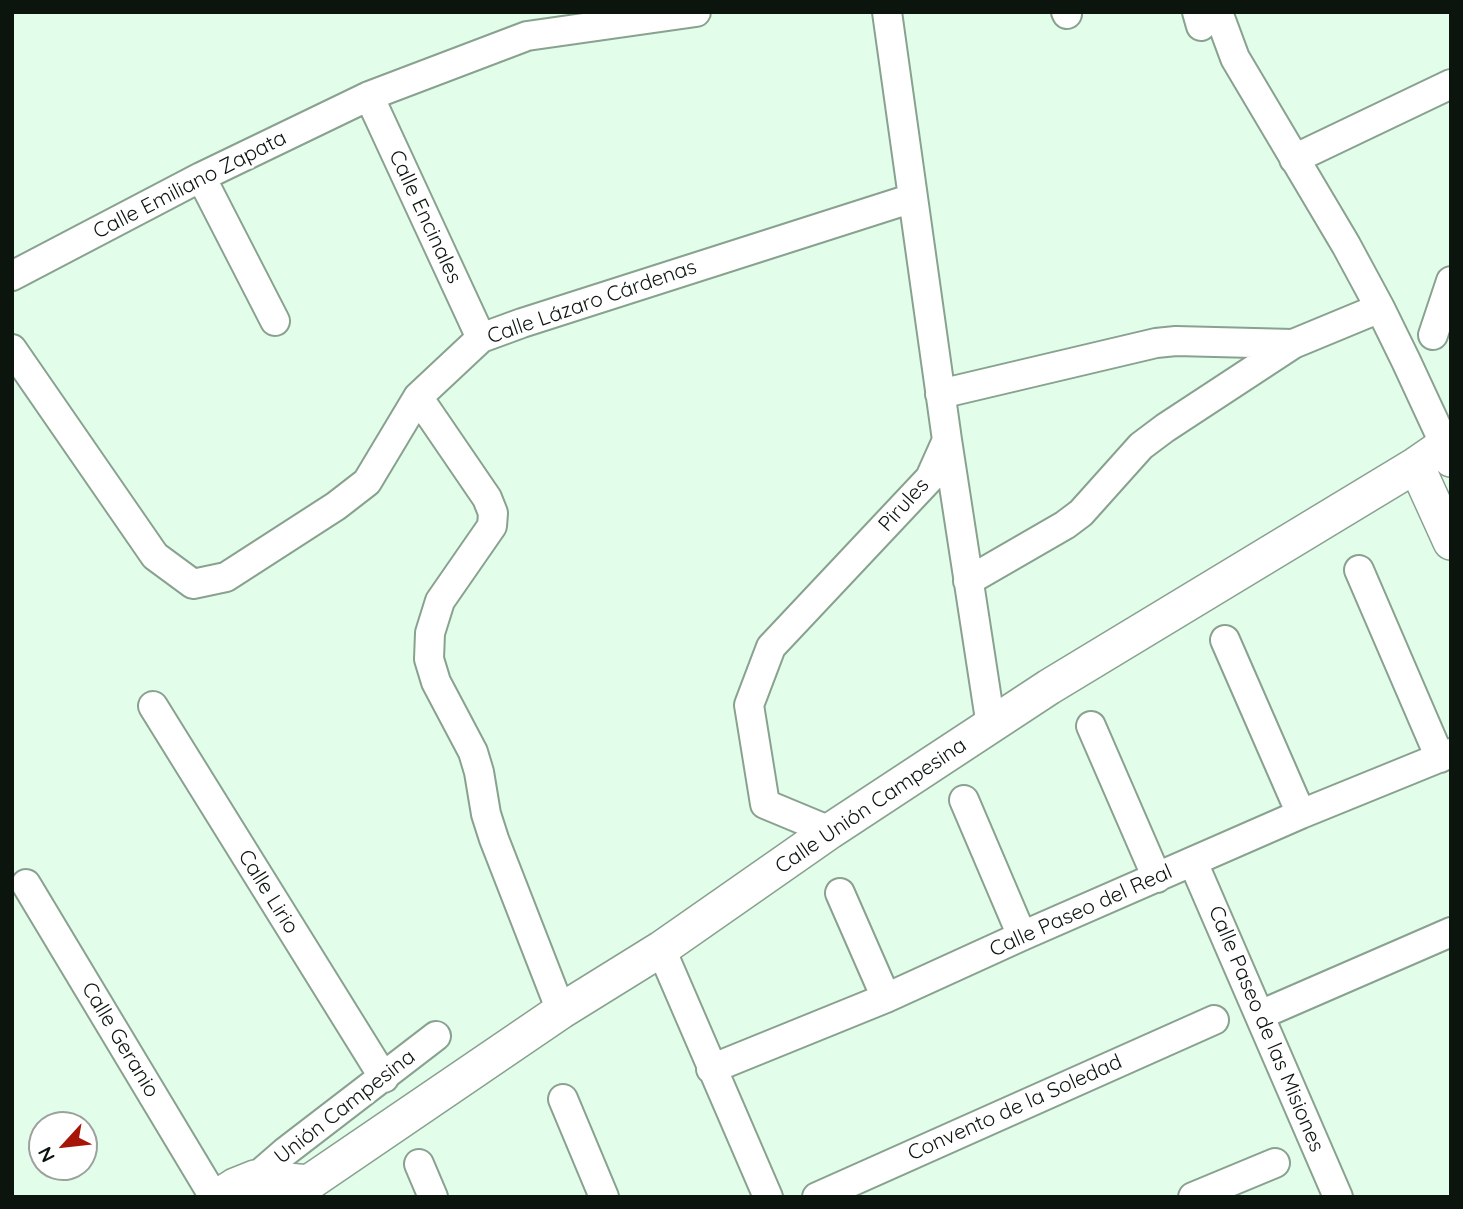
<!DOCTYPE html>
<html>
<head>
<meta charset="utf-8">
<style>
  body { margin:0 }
  #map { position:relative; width:1463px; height:1209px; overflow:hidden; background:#e2fde9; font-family:Quicksand,sans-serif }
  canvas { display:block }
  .frame { position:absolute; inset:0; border:14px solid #0b140d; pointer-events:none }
  .north { position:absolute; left:28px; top:1111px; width:70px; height:70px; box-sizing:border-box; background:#fff; border:2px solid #9da19e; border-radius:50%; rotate:243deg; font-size:19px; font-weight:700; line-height:28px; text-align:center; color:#0b140d }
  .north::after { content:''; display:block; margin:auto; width:24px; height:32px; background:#a71509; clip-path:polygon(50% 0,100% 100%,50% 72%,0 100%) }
</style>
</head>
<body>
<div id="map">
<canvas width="1463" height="1209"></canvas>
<div class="frame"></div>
<div class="north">N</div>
</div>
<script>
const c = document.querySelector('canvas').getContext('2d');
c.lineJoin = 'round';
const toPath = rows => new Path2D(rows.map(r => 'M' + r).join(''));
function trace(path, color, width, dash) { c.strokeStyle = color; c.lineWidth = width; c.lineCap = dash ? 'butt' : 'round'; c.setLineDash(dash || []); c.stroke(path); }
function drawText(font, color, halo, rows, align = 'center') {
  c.font = font + ' Quicksand,sans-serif'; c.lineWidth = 6; c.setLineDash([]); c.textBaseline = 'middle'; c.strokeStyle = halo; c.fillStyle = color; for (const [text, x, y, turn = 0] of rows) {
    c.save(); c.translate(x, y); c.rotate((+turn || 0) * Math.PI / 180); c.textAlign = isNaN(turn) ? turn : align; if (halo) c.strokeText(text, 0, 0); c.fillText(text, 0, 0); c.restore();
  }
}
const minor = toPath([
  [1066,12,1067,14],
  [1197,12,1201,26],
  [1218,12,1235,58,1346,245,1380,308,1406,361,1445,445],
  [369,96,481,338],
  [1294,159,1451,84],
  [201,177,275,321],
  [12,276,201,177,369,96,527,36,696,12],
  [1433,335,1451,281],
  [12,349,155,556,193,584,226,577,336,506,367,482,418,397,481,338,522,323,913,198],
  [940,394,1156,343,1176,341,1293,344],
  [418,397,487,498,493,513,492,526,440,601,430,633,429,659,436,682,473,752,479,772,486,814,494,839,561,1011],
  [947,440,991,726],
  [1359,570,1440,758],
  [968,581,1065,525,1081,513,1141,446,1165,428,1293,344,1380,308],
  [1225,640,1301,814],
  [153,706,384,1078],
  [1091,726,1157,878],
  [964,800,1022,936],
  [830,831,765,804,749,705,771,647,930,478,947,440,887,12],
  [1193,862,1338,1197],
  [26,884,214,1197],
  [840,893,886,998],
  [661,949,768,1197],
  [1260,1015,1451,932],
  [711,1069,886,998,1022,936,1301,814,1451,753],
  [563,1099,604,1197],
  [419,1164,433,1197],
  [255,1178,285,1152,436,1036],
  [817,1197,1214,1020],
  [1193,1197,1275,1163]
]);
const tertiary = toPath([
  [1416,465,1451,542],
  [218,1197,235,1186,255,1178,309,1183],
  [288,1197,561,1011,661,949,830,831,1049,687,1416,465,1445,445,1451,459]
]);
const streetNames = [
  ["Calle Emiliano Zapata",190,185,-27],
  ["Calle Encinales",425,217,65],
  ["Calle Lázaro Cárdenas",592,302,-19],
  ["Pirules",904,505,-48],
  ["Calle Unión Campesina",871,806,-34],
  ["Calle Lirio",268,892,58],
  ["Calle Paseo del Real",1081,911,-24],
  ["Calle Paseo de las Misiones",1266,1029,67],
  ["Calle Geranio",120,1040,59],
  ["Unión Campesina",345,1107,-38],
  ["Convento de la Soledad",1015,1108,-24]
];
trace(minor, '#89a18f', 32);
trace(tertiary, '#89a18f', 38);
trace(minor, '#fff', 28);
trace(tertiary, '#fff', 35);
drawText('21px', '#0b140d', '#fff', streetNames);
</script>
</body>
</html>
